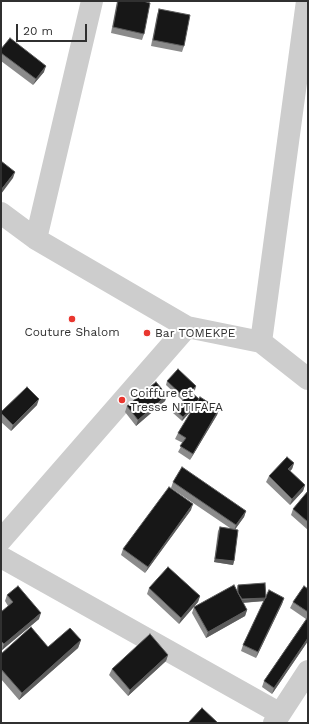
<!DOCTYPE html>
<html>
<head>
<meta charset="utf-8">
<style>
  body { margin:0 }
  #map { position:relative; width:309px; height:724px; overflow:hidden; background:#fff; font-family:"Work Sans",sans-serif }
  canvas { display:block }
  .frame { position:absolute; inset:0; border:2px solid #303030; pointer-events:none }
  .scale { position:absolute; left:16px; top:24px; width:71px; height:18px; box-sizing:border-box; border:2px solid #303030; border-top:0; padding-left:5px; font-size:12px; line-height:14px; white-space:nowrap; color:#303030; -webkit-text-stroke:3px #fff; paint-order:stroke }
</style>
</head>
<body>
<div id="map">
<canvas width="309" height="724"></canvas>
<div class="frame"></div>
<div class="scale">20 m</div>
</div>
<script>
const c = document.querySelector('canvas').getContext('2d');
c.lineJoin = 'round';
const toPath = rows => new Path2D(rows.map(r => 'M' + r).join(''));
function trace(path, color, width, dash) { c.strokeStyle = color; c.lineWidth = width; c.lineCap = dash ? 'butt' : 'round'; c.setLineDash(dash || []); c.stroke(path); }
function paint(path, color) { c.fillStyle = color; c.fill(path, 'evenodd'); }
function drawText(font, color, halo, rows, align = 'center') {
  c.font = font + ' "Work Sans",sans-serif'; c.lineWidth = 4; c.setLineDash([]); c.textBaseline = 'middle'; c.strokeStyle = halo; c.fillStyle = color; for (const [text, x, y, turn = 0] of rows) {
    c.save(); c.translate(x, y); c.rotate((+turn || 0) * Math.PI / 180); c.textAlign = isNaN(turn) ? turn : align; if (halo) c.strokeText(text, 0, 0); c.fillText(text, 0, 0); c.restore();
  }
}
const street = toPath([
  [1,213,36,239,187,327,261,342,308,379],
  [36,239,92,1],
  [261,342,307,1],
  [1,540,187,327],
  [1,557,279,713],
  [274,723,308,671]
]);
const wall = toPath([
  [117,1,143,1,144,34,142,40,111,33],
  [159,9,184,46,182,52,151,46,157,15],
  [1,49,44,72,33,85,1,61],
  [167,381,195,390,192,393,199,399,219,409,217,415,190,460,178,452,183,443,175,439,178,433,193,409,182,421,173,413,175,410,183,401,166,385],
  [167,395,165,401,136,426,125,412,127,406],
  [37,405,11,431,1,422,1,412],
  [294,463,292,469,290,471,305,485,303,491,290,505,266,482,269,476],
  [173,482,246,511,244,517,235,529,234,561,233,565,214,562,218,531,220,527,230,528,171,488],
  [308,491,308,530,291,515,293,509],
  [191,510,145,573,121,555,123,549],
  [238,585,266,597,284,598,282,604,256,658,241,651,243,645,264,601,243,603,247,610,245,616,206,638,192,613,194,607,237,590,237,588],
  [149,588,200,596,198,602,179,624,147,594],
  [308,589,308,641,272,694,262,687,264,681,306,619,290,608,293,602],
  [7,595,39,619,2,650,1,649,1,612,8,606,5,601],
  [81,640,78,648,19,700,1,679,1,654,48,647],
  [168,655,166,661,128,696,109,675,112,669]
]);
const shadedWall = toPath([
  [46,66,44,72,33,85,36,79],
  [15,172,13,178,1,194,1,190],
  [196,386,195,390,190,395,191,392],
  [167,395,165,401,136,426,138,420],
  [39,399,37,405,11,431,13,425],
  [199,400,198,403,182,421,183,417],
  [219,409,217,415,190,460,193,454],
  [294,463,292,469,286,475,288,469],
  [305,485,303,491,290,505,292,499],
  [193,504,191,510,145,573,148,567],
  [246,511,244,517,234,531,236,525],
  [215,559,234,561,233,565,214,562],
  [200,596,198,602,179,624,181,618],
  [266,598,265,601,238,603,239,600],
  [284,598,282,604,256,658,258,652],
  [247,610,245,616,206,638,208,632],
  [41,613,39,619,2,650,4,644],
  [308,638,308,641,272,694,274,688],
  [81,640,78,648,19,700,22,693],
  [168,655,166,661,128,696,130,690]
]);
const building = toPath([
  [118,1,143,1,150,3,144,34,113,27,118,1],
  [159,9,190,15,184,46,153,40,159,9],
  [10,38,46,66,36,79,1,53,1,49,10,38],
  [1,161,15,172,1,190,1,161],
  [178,369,196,386,191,392,199,399,197,402,183,417,175,410,185,398,167,381,178,369],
  [156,382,167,395,138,420,127,406,156,382],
  [27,387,39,399,13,425,1,413,1,412,27,387],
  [200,397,219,409,193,454,180,446,186,438,178,433,200,397],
  [287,457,294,463,288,469,305,485,292,499,269,476,287,457],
  [182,467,246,511,236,525,173,482,182,467],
  [169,487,193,504,148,567,123,549,169,487],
  [308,491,308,522,293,509,308,491],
  [220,527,238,530,234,561,215,559,220,527],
  [168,567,200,596,181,618,149,588,168,567],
  [265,583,266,598,242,599,238,593,238,585,265,583],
  [234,585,247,610,208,632,194,607,234,585],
  [18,586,41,613,4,644,1,641,1,612,13,602,7,595,18,586],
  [304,586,308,589,308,612,293,602,304,586],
  [269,590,284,598,258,652,243,645,269,590],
  [308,617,308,638,274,688,264,681,308,617],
  [31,627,48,647,70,628,81,640,22,693,1,669,1,654,31,627],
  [150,634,168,655,130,690,112,669,150,634],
  [202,708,218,723,188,723,202,708]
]);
const markers = [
  [72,319,4,"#e9362f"],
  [147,333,4,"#e9362f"],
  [122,400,4,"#e9362f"]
];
const poiNames = [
  ["Couture Shalom",72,332,"center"],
  ["Bar TOMEKPE",155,333],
  ["Coiffure et",130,393],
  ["Tresse N'TIFAFA",130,407]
];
trace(street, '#cdcdcd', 22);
paint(wall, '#8b8b8b');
paint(shadedWall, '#5d5d5d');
paint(building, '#171717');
trace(building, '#5d5d5d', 1);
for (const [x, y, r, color] of markers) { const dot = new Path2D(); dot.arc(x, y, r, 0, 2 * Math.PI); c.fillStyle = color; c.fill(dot); trace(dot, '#fff', 1.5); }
drawText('12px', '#303030', '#fff', poiNames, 'left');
</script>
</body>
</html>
